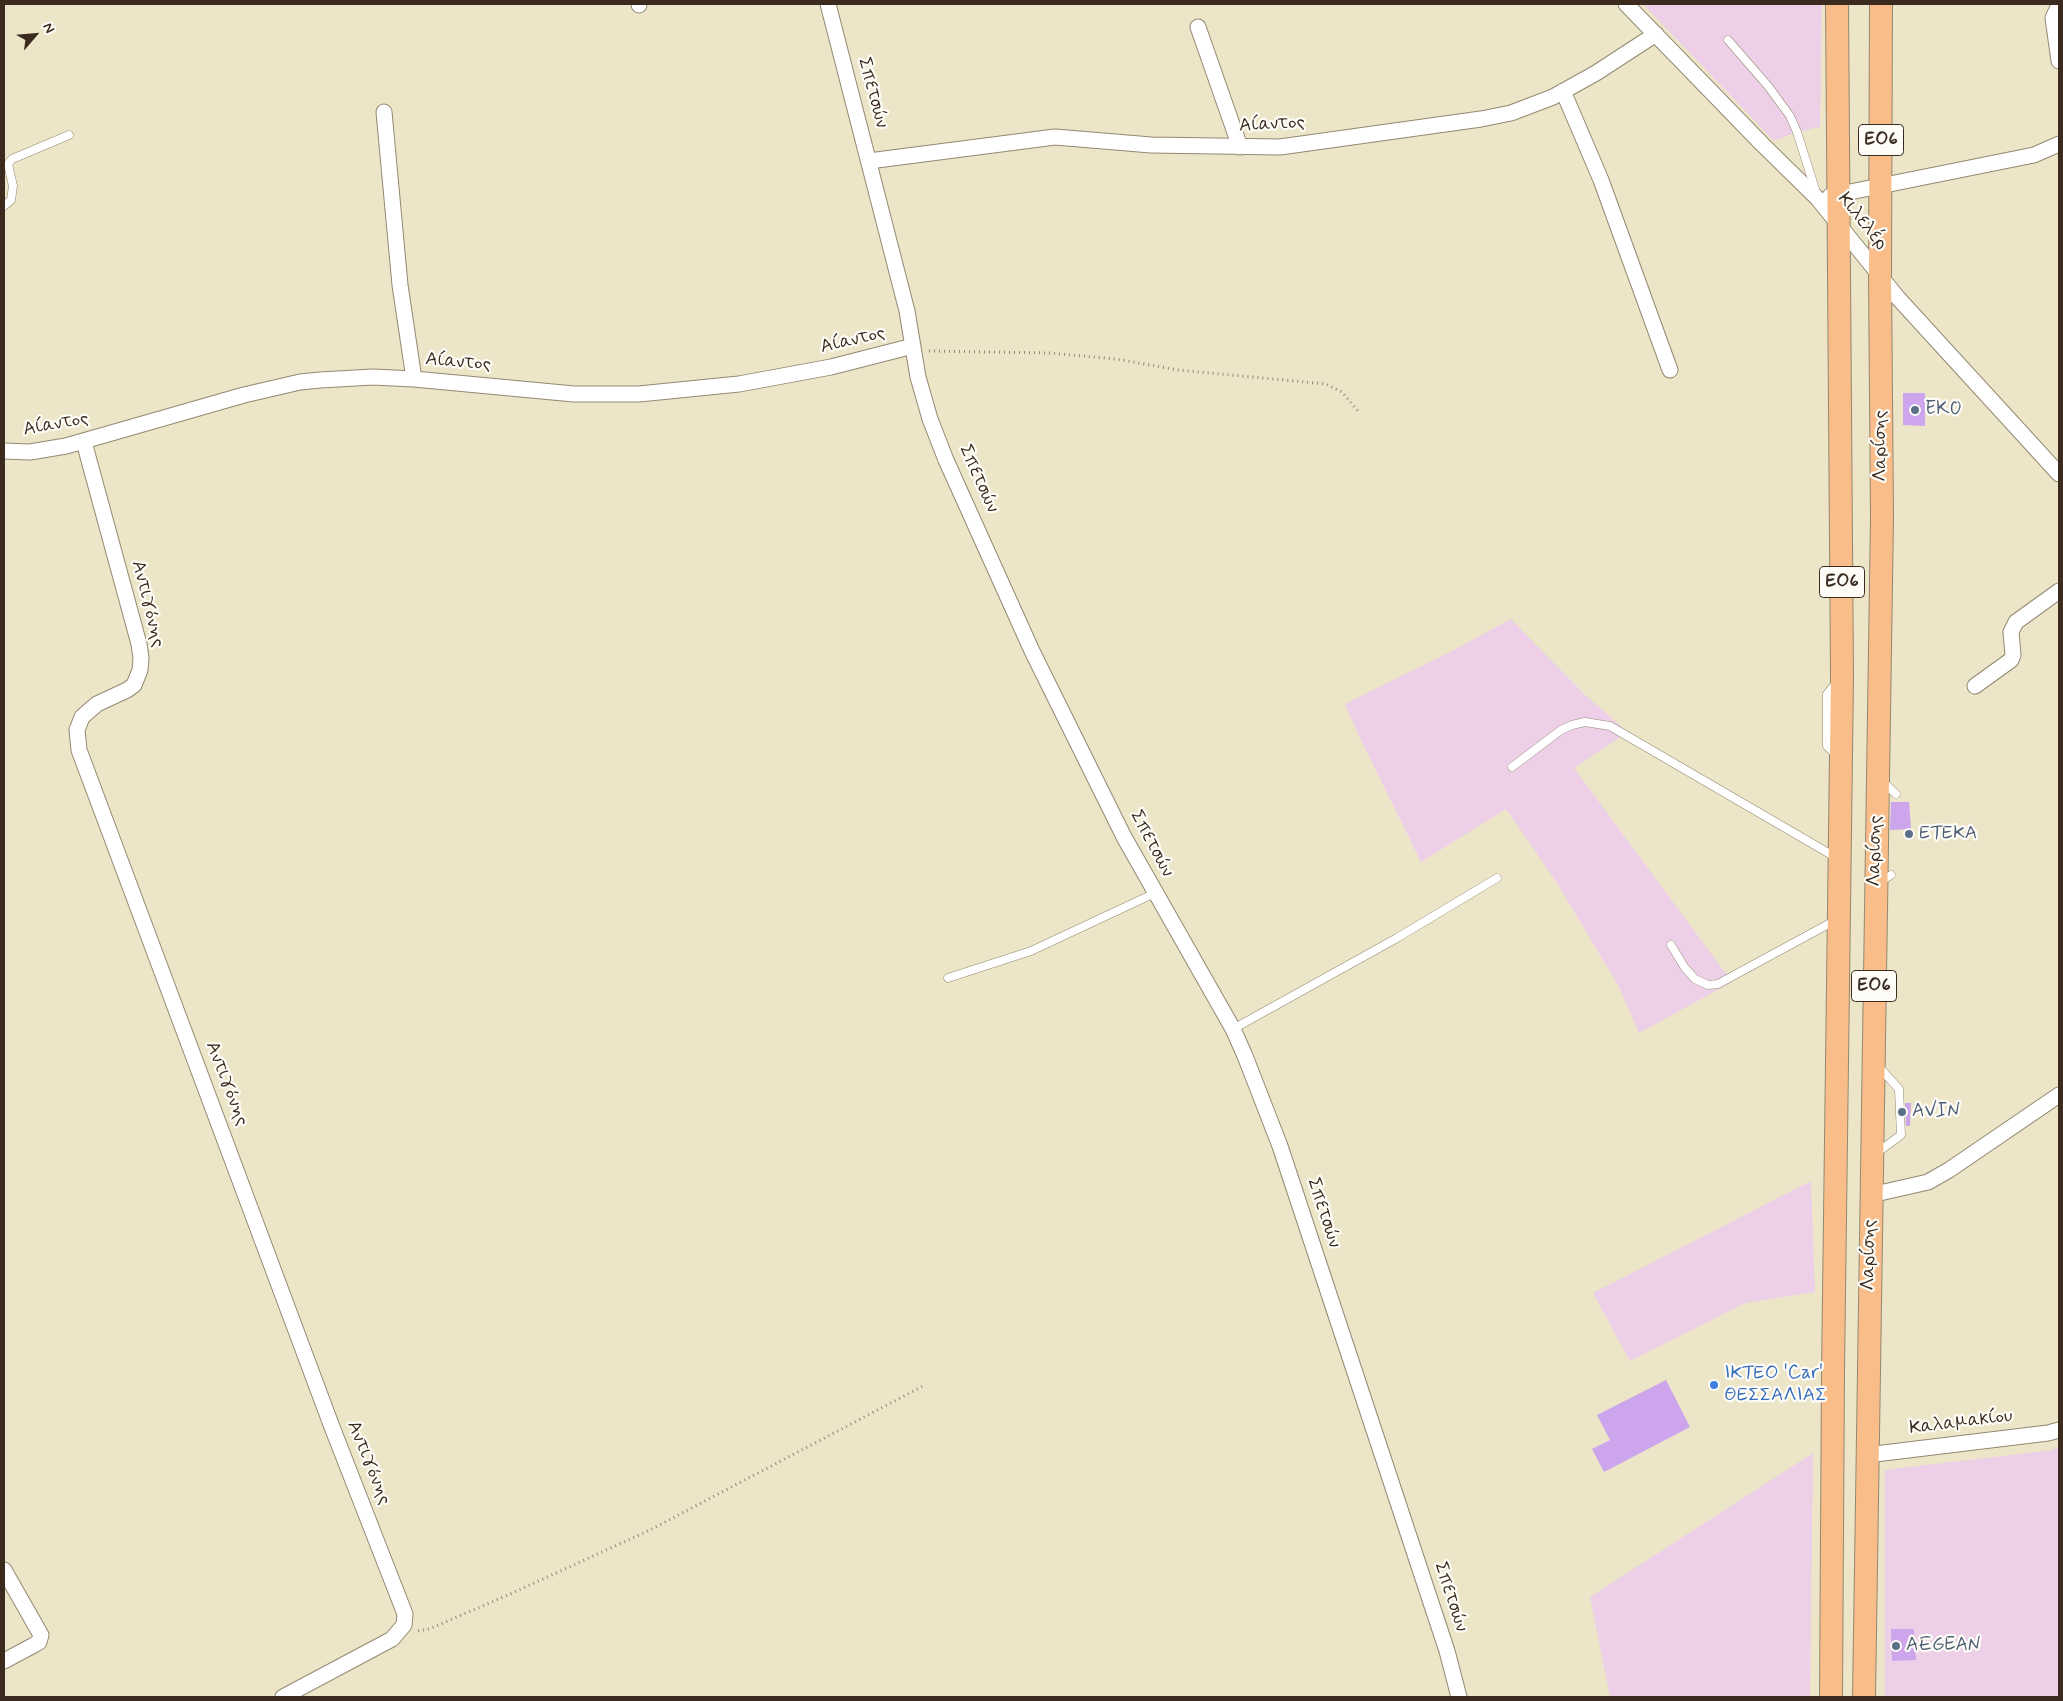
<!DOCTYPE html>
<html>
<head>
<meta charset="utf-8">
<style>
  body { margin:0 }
  #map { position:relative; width:2063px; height:1701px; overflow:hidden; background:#ece5c7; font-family:Mynerve,sans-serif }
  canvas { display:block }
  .frame { position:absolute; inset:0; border:5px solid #3b2a1e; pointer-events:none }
  .north { position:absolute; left:10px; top:10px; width:50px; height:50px; -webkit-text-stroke:4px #fdfcf7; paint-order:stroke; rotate:63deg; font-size:14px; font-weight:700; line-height:20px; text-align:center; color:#3b2a1e }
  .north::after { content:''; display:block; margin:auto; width:18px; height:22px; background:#3b2a1e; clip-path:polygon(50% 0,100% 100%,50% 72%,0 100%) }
</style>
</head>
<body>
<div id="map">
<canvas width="2063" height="1701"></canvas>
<div class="frame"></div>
<div class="north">N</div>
</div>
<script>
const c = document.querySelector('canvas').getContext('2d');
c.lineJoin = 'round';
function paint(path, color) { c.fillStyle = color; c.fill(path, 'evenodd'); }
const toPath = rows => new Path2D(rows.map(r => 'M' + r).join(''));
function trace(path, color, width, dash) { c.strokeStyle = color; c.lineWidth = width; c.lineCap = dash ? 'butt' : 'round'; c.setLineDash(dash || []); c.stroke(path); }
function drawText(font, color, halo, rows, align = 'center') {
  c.font = font + ' Mynerve,sans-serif'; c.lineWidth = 4.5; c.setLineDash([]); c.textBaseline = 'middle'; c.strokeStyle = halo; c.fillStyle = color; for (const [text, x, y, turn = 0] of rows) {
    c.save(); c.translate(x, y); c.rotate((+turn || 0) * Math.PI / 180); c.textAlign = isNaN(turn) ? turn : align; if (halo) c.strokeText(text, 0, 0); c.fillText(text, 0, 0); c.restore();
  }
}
const built = toPath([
  [1643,4,1822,4,1820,127,1797,132,1774,141],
  [1511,619,1584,694,1628,732,1574,768,1732,982,1639,1033,1619,987,1557,883,1506,809,1421,862,1359,736,1345,704,1452,651],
  [1811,1181,1815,1292,1745,1303,1630,1361,1593,1293],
  [2059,1446,2059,1697,1885,1697,1885,1470,2052,1450],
  [1813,1453,1810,1697,1610,1697,1590,1597]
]);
const building = toPath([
  [1903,393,1925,393,1925,426,1903,425],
  [1891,802,1909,802,1911,829,1890,830],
  [1905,1103,1911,1103,1910,1126,1906,1126],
  [1666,1380,1690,1427,1604,1472,1592,1449,1610,1440,1597,1415],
  [1891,1629,1914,1629,1916,1660,1892,1661]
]);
const path = toPath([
  [929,351,1049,353,1116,359,1178,370,1326,384,1342,392,1358,411],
  [418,1631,429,1629,508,1595,650,1530,923,1386]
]);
const lane = toPath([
  [1728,40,1768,86,1790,116,1797,132,1816,192],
  [4,206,11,200,13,186,8,164,12,159,69,135],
  [1836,755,1827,746,1827,694,1837,682],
  [1512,767,1561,730,1572,725,1585,722,1610,726,1837,858],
  [1883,782,1896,794],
  [1880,882,1891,875],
  [1671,945,1685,968,1695,979,1708,985,1718,984,1836,920],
  [948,978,1031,951,1155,893],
  [1233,1029,1397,938,1497,878],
  [1875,1154,1901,1135,1899,1089,1879,1067]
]);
const street = toPath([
  [828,4,907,311,918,377,930,419,946,460,1032,651,1124,837,1233,1029,1245,1056,1280,1146,1447,1651,1459,1697],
  [1626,4,1762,144,1818,199,1898,298,2059,474],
  [639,5,639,4],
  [2059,5,2053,18,2059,61],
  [1198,27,1240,147],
  [1563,91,1601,180,1670,370],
  [384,112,400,285,414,379],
  [869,161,1055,137,1151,145,1280,147,1481,119,1511,113,1553,97,1596,73,1656,34],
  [1830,196,2034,155,2059,144],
  [84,442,139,644,141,658,140,670,134,685,127,690,97,704,82,717,77,730,79,750,332,1427,405,1614,404,1625,392,1639,283,1697],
  [4,451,30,452,66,446,244,395,300,382,320,380,373,377,414,379,574,394,639,394,739,384,831,367,913,346],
  [1975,686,2011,660,2013,655,2011,632,2016,622,2059,591],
  [1871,1195,1928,1182,1949,1170,2059,1095],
  [1867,1455,2048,1433,2059,1430],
  [4,1570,41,1635,39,1642,34,1645,4,1661]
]);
const primary = toPath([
  [1831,1697,1833,1371,1842,677,1837,4],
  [1864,1697,1882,517,1880,276,1881,4]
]);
const markers = [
  [1915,410,5,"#5c6f8a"],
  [1909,834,5,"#5c6f8a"],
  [1902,1112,5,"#5c6f8a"],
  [1714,1385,5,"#3f7fe0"],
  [1896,1646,5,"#5c6f8a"]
];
const shields = [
  [1881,140,45],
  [1842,582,45],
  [1874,986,45]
];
const shieldNames = [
  ["ΕΟ6",1881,140],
  ["ΕΟ6",1842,582],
  ["ΕΟ6",1874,986]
];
const streetNames = [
  ["Σπετσών",872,93,75],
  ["Αίαντος",1272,125,-3],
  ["Κιλελέρ",1862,222,51],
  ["Αίαντος",853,341,-13],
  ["Αίαντος",458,363,5],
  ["Αίαντος",56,425,-10],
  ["Λαρίσης",1881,446,-90],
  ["Σπετσών",978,479,66],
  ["Αντιγόνης",147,604,76],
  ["Σπετσών",1151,844,62],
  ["Λαρίσης",1876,851,-89],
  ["Αντιγόνης",226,1084,69],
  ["Σπετσών",1323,1213,72],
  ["Λαρίσης",1870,1255,-89],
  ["Καλαμακίου",1961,1423,-7],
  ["Αντιγόνης",368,1463,68],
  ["Σπετσών",1450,1597,72]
];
const serviceNames = [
  ["EKO",1925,410],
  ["ΕΤΕΚΑ",1919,834],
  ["AVIN",1912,1112],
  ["AEGEAN",1906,1646]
];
const shopNames = [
  ["ΙΚΤΕΟ 'Car'",1724,1374],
  ["ΘΕΣΣΑΛΙΑΣ",1724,1396]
];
paint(built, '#edd0e8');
paint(building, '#cca5ec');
trace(lane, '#948872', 9);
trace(street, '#948872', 17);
trace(primary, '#948872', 24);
trace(path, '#948872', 3, [1, 4]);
trace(lane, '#fff', 8);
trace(street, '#fff', 15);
trace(primary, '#f8bd89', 22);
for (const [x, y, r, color] of markers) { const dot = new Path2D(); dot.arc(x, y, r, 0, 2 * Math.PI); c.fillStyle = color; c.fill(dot); trace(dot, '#fdfcf7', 2); }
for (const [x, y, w] of shields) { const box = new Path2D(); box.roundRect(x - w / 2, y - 15.5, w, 31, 4); c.fillStyle = '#fdfcf7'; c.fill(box); trace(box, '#3b2a1e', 1); }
drawText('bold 18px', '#3b2a1e', null, shieldNames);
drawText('19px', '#3b2a1e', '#fdfcf7', streetNames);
drawText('19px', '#4e5e75', '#fdfcf7', serviceNames, 'left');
drawText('19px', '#366cbe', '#fdfcf7', shopNames, 'left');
</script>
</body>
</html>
